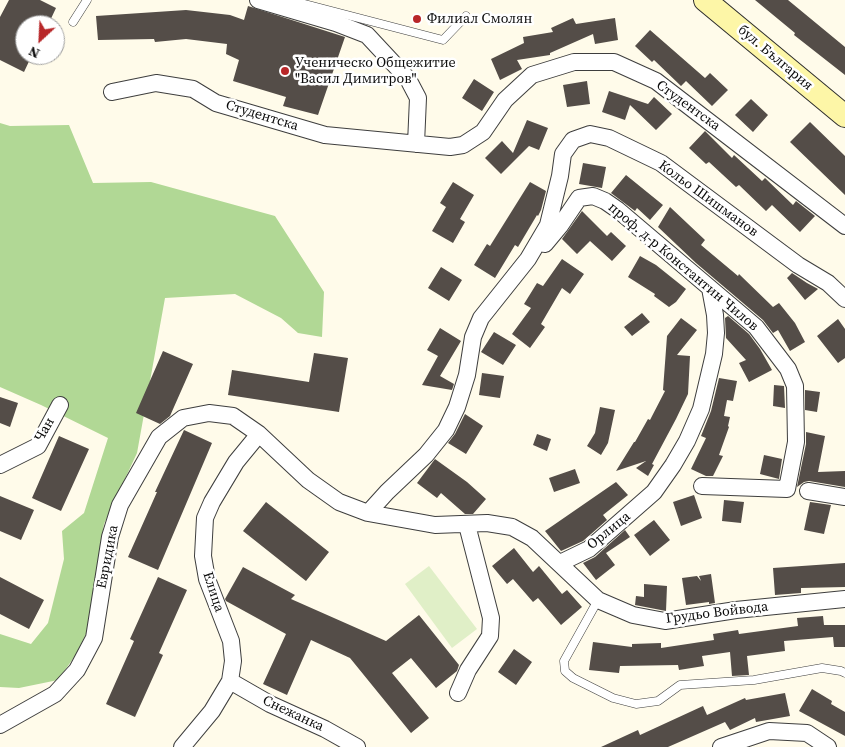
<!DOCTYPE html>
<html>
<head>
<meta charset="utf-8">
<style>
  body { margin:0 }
  #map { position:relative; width:845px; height:747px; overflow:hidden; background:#fffbea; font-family:"Source Serif 4",serif }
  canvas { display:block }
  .north { position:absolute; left:15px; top:15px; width:50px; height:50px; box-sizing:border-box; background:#fff; border:1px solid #9d9d9d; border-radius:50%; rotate:205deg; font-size:14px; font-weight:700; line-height:20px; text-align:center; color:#0b0b0b }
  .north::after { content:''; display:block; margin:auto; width:18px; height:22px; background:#b82729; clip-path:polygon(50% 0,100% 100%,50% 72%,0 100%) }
</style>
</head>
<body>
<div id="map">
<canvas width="845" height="747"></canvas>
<div class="north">N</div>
</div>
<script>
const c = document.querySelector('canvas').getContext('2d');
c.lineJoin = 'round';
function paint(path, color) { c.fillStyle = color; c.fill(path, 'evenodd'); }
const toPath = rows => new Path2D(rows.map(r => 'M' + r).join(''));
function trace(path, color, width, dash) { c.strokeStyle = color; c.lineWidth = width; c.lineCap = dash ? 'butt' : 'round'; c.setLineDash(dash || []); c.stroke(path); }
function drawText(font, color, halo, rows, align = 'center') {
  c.font = font + ' "Source Serif 4",serif'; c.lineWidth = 5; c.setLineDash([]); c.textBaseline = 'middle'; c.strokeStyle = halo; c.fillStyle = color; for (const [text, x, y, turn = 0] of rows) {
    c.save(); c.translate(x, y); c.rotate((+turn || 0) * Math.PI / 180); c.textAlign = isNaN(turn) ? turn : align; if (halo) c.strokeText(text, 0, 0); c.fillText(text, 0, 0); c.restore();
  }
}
const forest = toPath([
  [0,123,10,126,69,125,93,183,151,182,275,216,324,292,322,337,298,333,281,318,235,294,165,298,137,453,104,524,96,573,92,621,77,653,58,680,19,688,0,687,0,634,31,644,48,623,64,559,62,531,84,513,108,438,41,405,0,387]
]);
const pitch = toPath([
  [429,566,477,629,452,648,405,584]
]);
const building = toPath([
  [9,0,40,0,56,8,48,25,25,25,25,55,32,55,24,72,0,60,0,17],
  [755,0,788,0,845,47,845,75,794,35,795,33],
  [248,6,345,37,318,115,283,106,286,97,233,81,239,60,226,54,227,44,186,39,155,42,154,39,98,40,96,16,186,10,230,15,244,20],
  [573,18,576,24,615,18,618,40,595,44,593,34,550,53,550,55,517,60,522,69,500,80,491,59,524,43,523,37,553,32,551,28],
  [650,30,705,78,710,73,728,90,712,106,686,81,681,86,654,60,652,62,635,46],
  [474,79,494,92,482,111,462,98],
  [587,81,590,104,567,107,563,85],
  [609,91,648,104,654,97,672,114,656,130,630,105,625,120,602,112],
  [751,99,768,115,753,132,735,115],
  [527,120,548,128,539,150,529,146,501,174,485,158,502,141,513,153],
  [810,122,845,156,845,195,790,142],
  [705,131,732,158,734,155,762,181,765,178,793,205,796,201,815,216,800,232,772,205,766,211,739,185,736,187,709,162,706,164,689,148],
  [583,163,606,167,602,188,579,184],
  [626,175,663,205,650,220,637,208,635,211,611,193],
  [453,182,474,195,460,219,465,222,453,243,432,231,446,207,440,203],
  [530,182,546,191,541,210,538,216,537,215,518,247,515,245,495,278,474,265,487,244,490,246],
  [670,207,705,240,701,245,738,276,739,274,773,307,779,303,795,323,805,342,790,351,778,330,773,333,763,320,696,263,658,227],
  [582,211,607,236,611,232,626,246,612,261,590,241,577,254,562,239],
  [640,256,656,265,686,289,676,302,669,307,654,296,655,294,628,277],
  [562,259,584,274,570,294,562,288,541,324,545,327,530,348,512,334,531,308,524,304,537,283,543,286],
  [441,267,462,280,449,301,428,288],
  [792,273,807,283,818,289,805,300,787,278],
  [642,313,650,322,632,336,624,327],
  [728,316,749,334,760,349,772,370,749,382,739,363,746,360,726,338,725,318],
  [681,318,697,330,677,355,690,356,688,394,676,419,652,464,654,465,648,476,636,468,646,461,616,471,634,442,635,442,648,419,650,420,665,391,663,390,667,336],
  [838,319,845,329,845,358,838,363,817,336],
  [440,328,461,341,440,376,454,384,452,390,422,385,438,356,427,350],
  [494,332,516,345,503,365,481,352],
  [163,351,193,364,170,416,160,424,136,413],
  [314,353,348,358,339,412,228,395,232,370,309,382],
  [482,373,504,376,500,398,479,395],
  [719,378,737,381,733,401,727,400,724,416,730,417,728,426,729,427,719,455,723,456,713,476,706,476,691,469,706,438,701,436,711,411],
  [774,385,784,386,785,408,773,406],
  [805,390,820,392,817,412,805,410],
  [0,397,18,403,10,427,0,423],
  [600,407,615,410,608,443,601,455,587,446,595,433],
  [465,414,483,426,466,454,448,443,455,434],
  [184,430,212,443,158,570,128,557,157,492,155,492],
  [806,432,825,436,818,472,845,471,845,487,809,481,804,482,797,487,806,444],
  [537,434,551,439,547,451,533,445],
  [59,436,89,449,61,511,32,498],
  [764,455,782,459,779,479,760,474],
  [435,459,467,482,486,499,473,514,465,514,441,493,437,498,417,483],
  [575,469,580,483,554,492,549,478],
  [616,482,628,495,603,515,607,520,583,541,561,551,545,531],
  [694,495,702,518,681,526,673,502],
  [0,496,34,510,21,540,0,531],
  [724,500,744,502,741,523,722,521],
  [266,502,329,552,306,581,243,531],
  [810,502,831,505,824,534,804,530],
  [654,520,670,540,650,556,634,535],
  [625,530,630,537,606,553,615,565,596,580,583,563,595,557],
  [514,548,533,572,539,566,562,594,567,590,582,607,561,625,538,598,533,602,513,579,507,584,492,566],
  [845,563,845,587,801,588,801,593,775,595,773,568],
  [243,567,295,595,291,599,386,641,419,615,459,665,457,671,436,688,411,658,392,673,429,718,411,733,350,658,311,640,287,695,263,684,286,634,226,601,225,599],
  [711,574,715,603,709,604,709,602,686,605,682,578,697,576,701,581,699,576],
  [0,577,44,600,29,629,0,614],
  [158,577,187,590,159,653,163,655,135,717,106,704,134,641,130,639],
  [644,584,667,586,666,611,635,605,636,596,644,597],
  [823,616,824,625,845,625,845,647,834,647,833,637,784,641,785,651,747,656,749,675,732,676,730,652,702,656,704,666,679,670,678,665,620,666,619,673,589,670,593,642,632,647,632,644,661,643,661,648,714,640,713,634,738,630,739,634,798,626,797,618],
  [514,649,532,662,516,685,498,672],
  [812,689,832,701,831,704,845,712,845,736,799,711],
  [785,693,790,716,756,722,755,718,730,730,725,722,668,747,601,747,638,730,640,735,703,706,707,715,745,698,746,700]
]);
const lane = toPath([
  [289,0,443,40,466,16],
  [73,22,87,0],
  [598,600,564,661,565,671,573,678,613,698,636,704,658,701,680,685,754,680,822,668,841,671,845,673]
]);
const street = toPath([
  [258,0,336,23,367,35,408,79,418,98,416,144],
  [112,92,156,83,193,89,216,103,325,135,450,147,463,145,483,132,505,100,532,75,574,62,614,62,656,81,845,226],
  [545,244,560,226,579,198,593,196,605,201,618,210,756,327,788,369,795,386,796,442,787,489,702,486],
  [0,465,38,446,60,405],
  [808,491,845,497],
  [368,513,387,492,426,455,446,430,457,407,467,375,473,337,481,318,528,259,548,225,560,176,563,154,573,140,590,134,609,138,661,163,798,265,828,283,845,299],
  [560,563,589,549,654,492,673,465,687,441,701,409,714,354,716,333,715,315,710,288],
  [230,681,270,704,325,729,357,747],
  [458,693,468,670,490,636,491,618,467,525],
  [0,725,55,694,77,670,94,638,110,537,120,505,159,437,183,418,209,413,233,416,259,434,308,480,339,502,368,513,435,525,487,523,512,527,532,538,598,600,633,615,665,621,736,610,845,599],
  [182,747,212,711,230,681,233,661,231,641,207,579,203,556,205,518,212,502,236,462,259,434],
  [721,747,769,731,807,733,828,747]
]);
const secondary = toPath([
  [705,0,845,116]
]);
const markers = [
  [417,19,5,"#b82729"],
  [285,71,5,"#b82729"]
];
const poiNames = [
  ["Филиал Смолян",427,19],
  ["Ученическо Общежитие",295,63],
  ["\"Васил Димитров\"",295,79]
];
const streetNames = [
  ["бул. България",775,58,40],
  ["Студентска",688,106,36],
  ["Студентска",262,116,17],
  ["Кольо Шишманов",708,199,36],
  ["проф. д-р Константин Чилов",683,267,40],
  ["Чан",45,430,-60],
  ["Орлица",609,531,-39],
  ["Евридика",108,557,-79],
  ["Елица",213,592,72],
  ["Грудьо Войвода",717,613,-7],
  ["Снежанка",293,714,25]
];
paint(forest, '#b1d895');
paint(pitch, '#e0efc7');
paint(building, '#544d48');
trace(lane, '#3e3e3e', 9);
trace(street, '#3e3e3e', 18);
trace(secondary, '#2d2d2d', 24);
trace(lane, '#fff', 8);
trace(street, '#fff', 16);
trace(secondary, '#fdf6a7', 22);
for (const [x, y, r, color] of markers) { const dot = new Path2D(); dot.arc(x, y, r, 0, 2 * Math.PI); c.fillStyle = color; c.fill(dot); trace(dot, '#fff', 2); }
drawText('14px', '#0b0b0b', '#fff', poiNames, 'left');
drawText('14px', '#0b0b0b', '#fff', streetNames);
</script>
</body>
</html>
